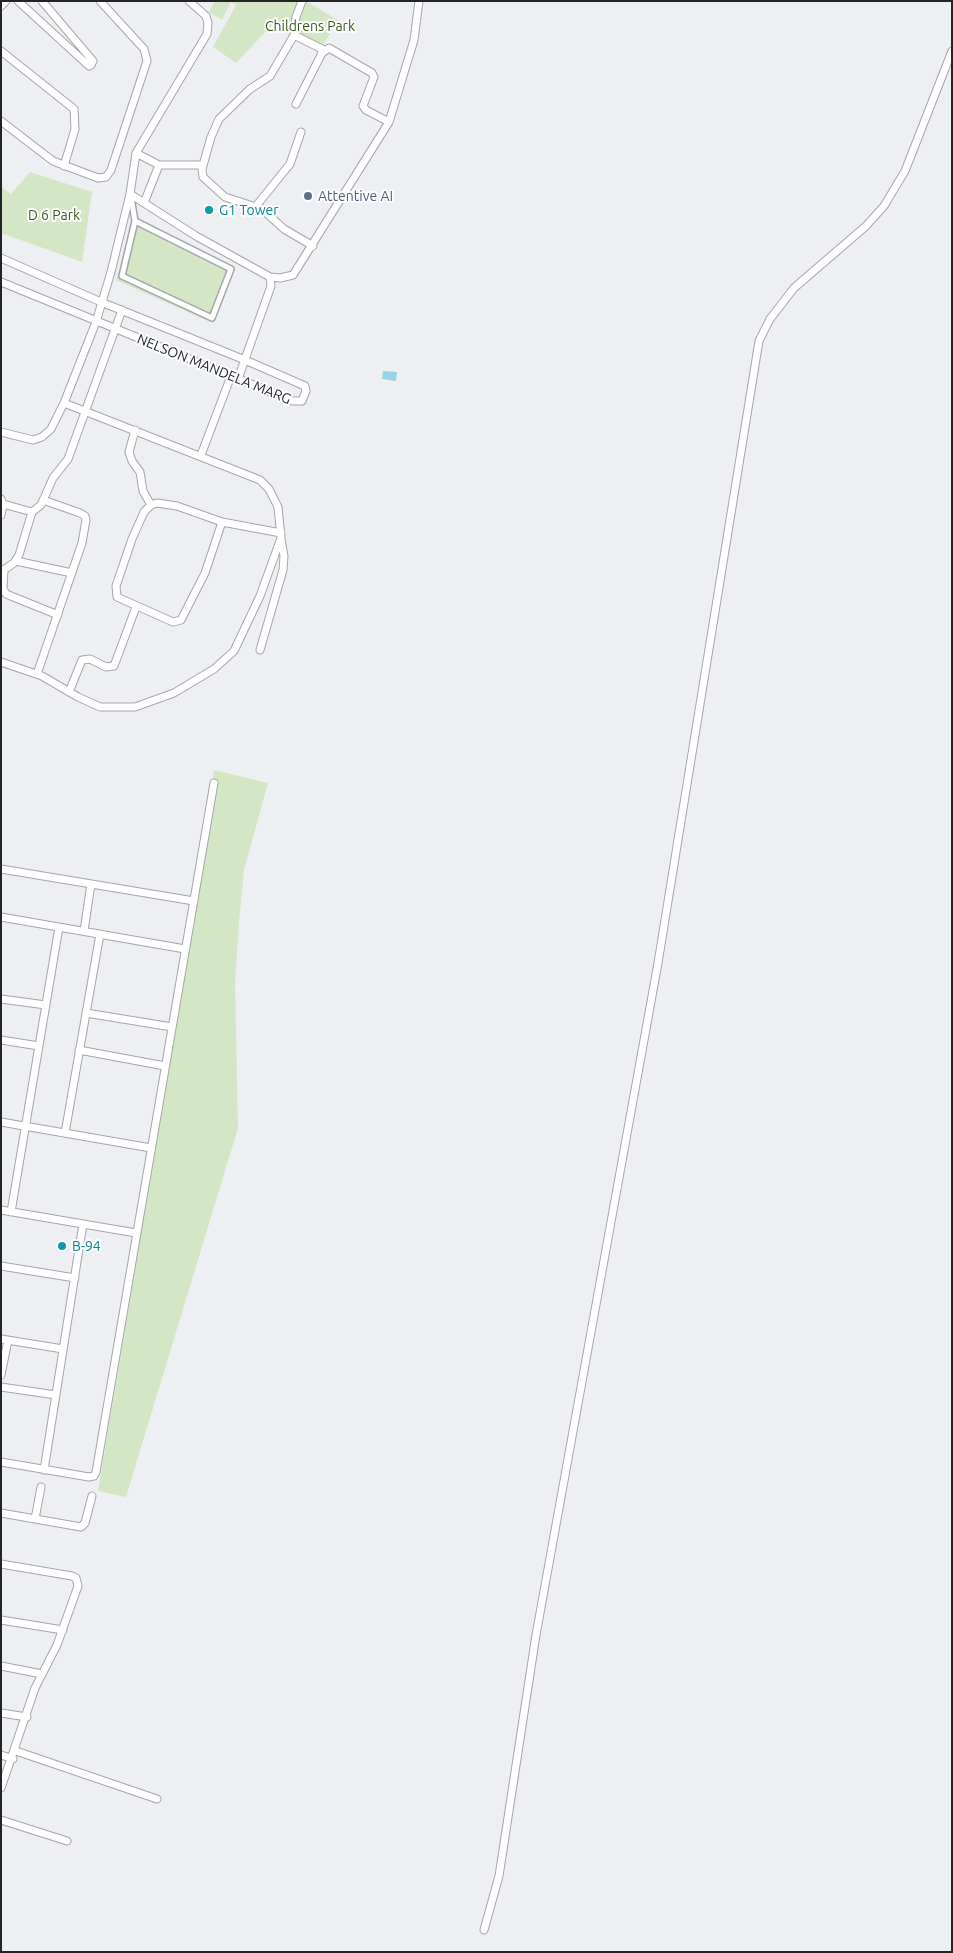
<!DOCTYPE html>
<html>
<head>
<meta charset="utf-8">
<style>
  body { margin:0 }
  #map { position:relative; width:953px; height:1953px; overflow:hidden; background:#eeeff3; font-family:Ubuntu,sans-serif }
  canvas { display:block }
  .frame { position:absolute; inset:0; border:2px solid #232425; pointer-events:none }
</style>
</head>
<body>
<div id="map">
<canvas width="953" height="1953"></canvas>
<div class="frame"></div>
</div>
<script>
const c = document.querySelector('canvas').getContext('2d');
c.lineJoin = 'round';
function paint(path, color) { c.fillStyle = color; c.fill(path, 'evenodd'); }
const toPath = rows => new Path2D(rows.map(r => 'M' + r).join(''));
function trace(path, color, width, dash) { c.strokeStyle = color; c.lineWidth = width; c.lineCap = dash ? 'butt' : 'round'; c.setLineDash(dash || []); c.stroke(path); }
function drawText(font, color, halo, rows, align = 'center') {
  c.font = font + ' Ubuntu,sans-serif'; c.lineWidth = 4; c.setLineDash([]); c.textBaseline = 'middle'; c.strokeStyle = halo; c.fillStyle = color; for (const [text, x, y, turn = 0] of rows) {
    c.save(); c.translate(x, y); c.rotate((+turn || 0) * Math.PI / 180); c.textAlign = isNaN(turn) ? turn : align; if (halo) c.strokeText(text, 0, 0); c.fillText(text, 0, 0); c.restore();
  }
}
const green = toPath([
  [215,1,306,1,338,20,319,52,272,25,236,63,213,47,236,5,231,2,222,20,209,12],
  [30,172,92,192,82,262,1,233,1,187,11,194],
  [137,217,232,267,210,322,116,280],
  [214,770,268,783,244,870,239,922,235,982,238,1128,126,1497,98,1491,181,992]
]);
const water = toPath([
  [383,371,397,372,396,381,382,379]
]);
const pedestrian = toPath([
  [131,197,135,221,122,276,212,318,231,269,135,221]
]);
const minor = toPath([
  [18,1,89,66,91,65,93,61,42,1],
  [1,6,6,1],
  [294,36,296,17,302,1],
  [1,51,74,109,75,129,64,166],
  [296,104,322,53,329,48,372,73,374,77,363,106,366,110,389,122],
  [1,121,53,161,98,178,106,177,111,170,147,61,144,49,100,1],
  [136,153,159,165],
  [130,194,196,236,270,277,280,278,293,275,389,122,414,40,419,1],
  [144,203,159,165,203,165],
  [256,206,290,164,301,132],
  [313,246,284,229,262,209,225,197,203,177,202,169,211,137,219,119,250,89,270,76,293,37,296,36,324,50],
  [1,258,101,302,245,360,305,386,306,391,302,401,293,401,1,282],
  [238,379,271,286,270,277],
  [135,430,129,452,132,461,140,472,143,491,151,505],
  [1,432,33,440,42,437,51,429,64,403,96,322,111,272,130,194,136,153,207,34,208,23,206,16,189,1],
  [201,455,231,376],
  [1,499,3,504,1,515],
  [3,504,32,512,41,505,53,478,68,459,122,310],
  [222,522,205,573,181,620,173,622,117,597,116,586,132,539,144,512,151,505,157,503,177,506,222,522,281,533],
  [16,561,72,573],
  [2,571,14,563,19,555,32,512],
  [4,571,3,588,6,594,58,615],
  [260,650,283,570,284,556,281,539],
  [1,662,42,676,78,697,100,707,135,707,174,693,214,669,234,651,260,596,281,538,278,507,269,489,260,480,64,403],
  [37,674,82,543,86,520,85,516,80,513,43,500],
  [69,692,82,660,90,659,106,667,114,666,136,607],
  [1,869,194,901],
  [1,917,185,949],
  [84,931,91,884],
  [1,999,46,1005],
  [86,1013,172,1027],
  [1,1040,39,1046],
  [79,1050,165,1066],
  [1,1122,151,1148],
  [65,1133,100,934],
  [1,1210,136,1233],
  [11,1212,59,927],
  [1,1266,75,1278],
  [1,1339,63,1349],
  [1,1375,8,1340],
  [1,1387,56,1395],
  [1,1462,89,1477,94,1476,96,1472,214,783],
  [44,1470,83,1224],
  [1,1513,81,1527,85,1523,92,1496],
  [35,1519,41,1487],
  [1,1564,72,1576,76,1578,78,1586,57,1645,35,1688,1,1788],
  [1,1620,63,1630],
  [1,1666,42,1674],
  [1,1713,27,1717],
  [16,1751,157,1799],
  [1,1755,13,1759],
  [1,1820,67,1841],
  [484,1930,499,1876,536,1635,658,963,759,341,770,319,794,288,866,226,884,206,905,171,952,51]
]);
const markers = [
  [308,196,5,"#5c6f8a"],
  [209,210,5,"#0f9aa8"],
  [62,1246,5,"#0f9aa8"]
];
const parkNames = [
  ["Childrens Park",310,26],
  ["D 6 Park",54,215]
];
const serviceNames = [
  ["Attentive AI",318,196]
];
const cultureNames = [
  ["G1 Tower",219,210],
  ["B-94",72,1246]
];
const streetNames = [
  ["NELSON MANDELA MARG",214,369,22]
];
paint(green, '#d3e7c5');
paint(water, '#94d6e8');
trace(pedestrian, '#a5a6aa', 8);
trace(minor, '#a5a6aa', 9);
trace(pedestrian, '#fff', 5);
trace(minor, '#fff', 7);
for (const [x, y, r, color] of markers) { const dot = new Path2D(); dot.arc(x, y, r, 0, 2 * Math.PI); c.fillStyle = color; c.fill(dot); trace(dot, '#fcfdfe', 2); }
drawText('14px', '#3b5b19', '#fcfdfe', parkNames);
drawText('14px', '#4e5e75', '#fcfdfe', serviceNames, 'left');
drawText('14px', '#0d838f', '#fcfdfe', cultureNames, 'left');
drawText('14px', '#232425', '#fcfdfe', streetNames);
</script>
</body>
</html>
